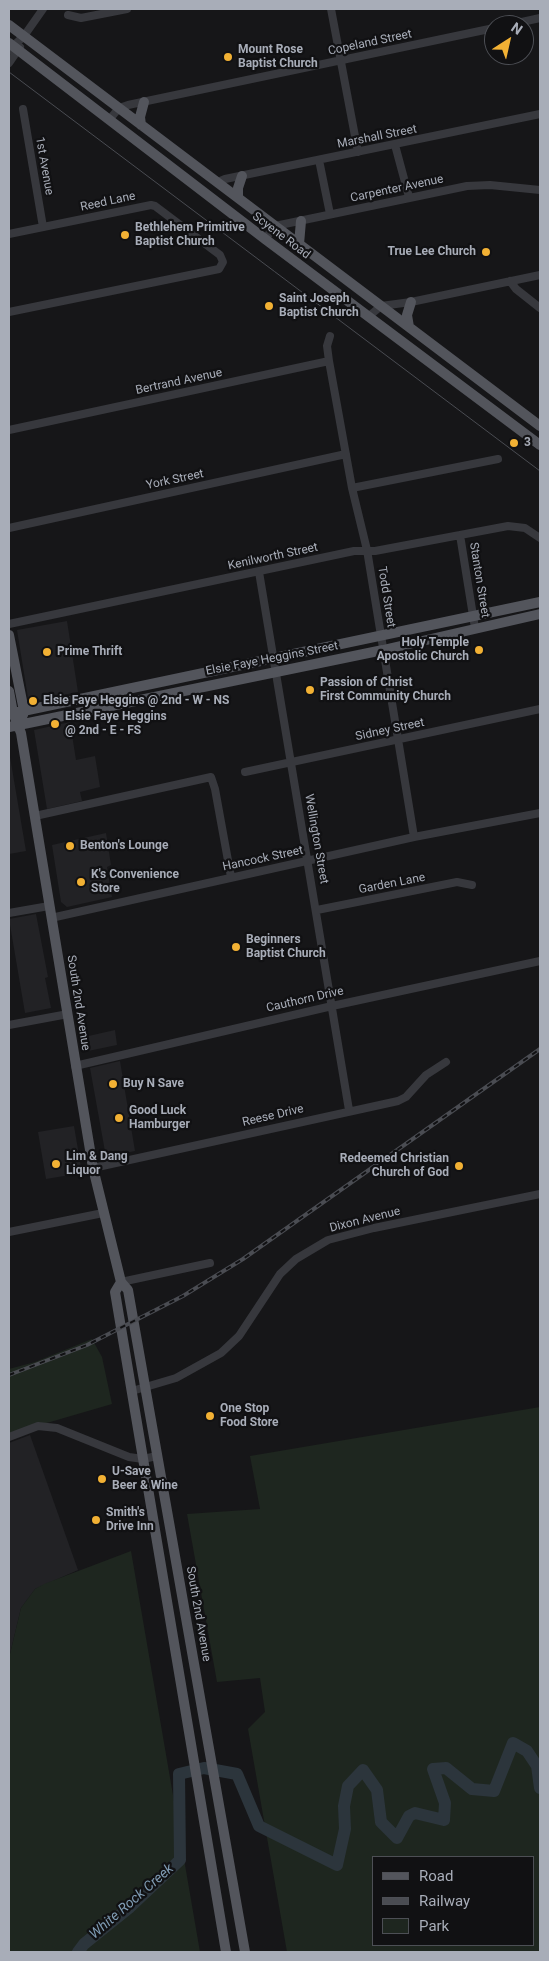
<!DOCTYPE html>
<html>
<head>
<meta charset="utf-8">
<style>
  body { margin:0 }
  #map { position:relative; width:549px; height:1961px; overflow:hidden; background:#161618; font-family:Roboto,sans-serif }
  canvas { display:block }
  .frame { position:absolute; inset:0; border:10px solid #a8adb8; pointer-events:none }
  .legend { position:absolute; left:372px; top:1856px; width:162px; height:90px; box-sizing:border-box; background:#111113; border:1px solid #4d4f55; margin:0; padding:6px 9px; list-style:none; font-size:15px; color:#a8adb8 }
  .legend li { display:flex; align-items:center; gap:10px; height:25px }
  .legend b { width:25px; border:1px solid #4d4f55 }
  .north { position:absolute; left:484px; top:15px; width:50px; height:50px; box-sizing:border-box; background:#111113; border:1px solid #4d4f55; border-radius:50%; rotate:35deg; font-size:14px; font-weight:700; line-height:20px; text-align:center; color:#a8adb8 }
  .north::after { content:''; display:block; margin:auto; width:18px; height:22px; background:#f2b134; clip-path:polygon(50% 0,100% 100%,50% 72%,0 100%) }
</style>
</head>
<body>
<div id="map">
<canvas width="549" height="1961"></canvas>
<div class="frame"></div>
<ul class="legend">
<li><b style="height:6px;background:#53555c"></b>Road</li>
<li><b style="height:6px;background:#4a4c52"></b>Railway</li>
<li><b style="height:14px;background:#1e261f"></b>Park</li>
</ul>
<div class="north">N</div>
</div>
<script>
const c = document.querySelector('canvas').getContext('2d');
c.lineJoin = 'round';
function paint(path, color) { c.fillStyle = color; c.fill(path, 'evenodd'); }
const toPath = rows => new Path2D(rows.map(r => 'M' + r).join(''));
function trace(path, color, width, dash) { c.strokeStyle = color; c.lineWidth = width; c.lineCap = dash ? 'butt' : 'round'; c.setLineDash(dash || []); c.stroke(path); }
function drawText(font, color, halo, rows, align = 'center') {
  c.font = font + ' Roboto,sans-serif'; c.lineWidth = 4.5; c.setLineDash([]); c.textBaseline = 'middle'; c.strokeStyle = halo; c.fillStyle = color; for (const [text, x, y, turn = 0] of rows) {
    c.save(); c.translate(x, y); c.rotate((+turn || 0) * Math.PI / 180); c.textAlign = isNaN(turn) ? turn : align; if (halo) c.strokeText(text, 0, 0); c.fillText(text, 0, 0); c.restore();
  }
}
const built = toPath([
  [67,621,78,692,33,701,28,698,17,630],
  [70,722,76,760,95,756,100,787,80,792,82,801,47,809,34,730],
  [9,751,26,851,9,854],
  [106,833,111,865,107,867,112,897,67,907,61,902,52,845],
  [36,914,48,977,45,978,51,1008,25,1013,9,919],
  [115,1030,117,1045,88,1051,84,1037],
  [120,1061,135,1151,106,1157,90,1068],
  [74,1126,82,1173,46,1179,38,1132],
  [30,1435,78,1570,35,1589,21,1608,9,1658,9,1443]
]);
const green = toPath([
  [92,1339,102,1357,112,1404,9,1434,9,1369,35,1362],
  [540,1407,540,1952,287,1952,248,1729,265,1712,260,1678,217,1682,187,1514,260,1509,250,1456],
  [373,1857,533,1857,533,1945,373,1945],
  [131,1551,200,1952,9,1952,9,1658,21,1608,35,1589,44,1584]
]);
const river = toPath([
  [78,1952,84,1944,130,1907,180,1860,179,1774,204,1768,237,1774,259,1826,337,1865,345,1829,344,1806,348,1786,363,1770,377,1790,381,1822,397,1838,409,1816,415,1813,444,1820,445,1803,433,1769,446,1768,472,1789,494,1791,513,1743,527,1751,537,1766,540,1788]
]);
const minor = toPath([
  [331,9,358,152],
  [68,15,81,18,127,9],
  [508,25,540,18],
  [9,50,24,36,43,9],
  [9,63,20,47],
  [23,109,43,227],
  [109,120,119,108,128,105,494,28],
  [395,145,409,197],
  [319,160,330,214],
  [218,182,225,179,540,114],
  [9,234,151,205,155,206,220,255,223,262,219,269,9,312],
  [265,239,275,226,467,186,490,185,540,190],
  [510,281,516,289,540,308],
  [368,317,381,306,411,302,540,275],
  [329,361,352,488,367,550,414,837],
  [9,430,329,361,327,346,330,336],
  [352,488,498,459],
  [9,528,346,454],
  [460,535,475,628],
  [259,572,349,1110],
  [9,624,354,551,375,551,508,526,525,528,540,538],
  [245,772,540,709],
  [35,816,211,777,215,789,231,877],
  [317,910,457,882,472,885],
  [9,913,49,906],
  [51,918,414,837,540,813],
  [9,1025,68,1014],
  [75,1066,332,1006,540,961],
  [93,1168,398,1101,406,1097,426,1075,446,1062],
  [9,1232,103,1213],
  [121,1282,210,1263],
  [132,1391,176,1378,221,1353,239,1336,280,1274,296,1259,328,1240,374,1228,540,1194],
  [9,1437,38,1426,57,1428,129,1457,143,1459,157,1456]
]);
const major = toPath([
  [9,25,540,426],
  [9,43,265,239,540,445],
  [141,125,140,117,144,102],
  [238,198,238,188,242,176],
  [299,244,301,221],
  [409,327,407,315,411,302],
  [9,635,24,711,23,715],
  [9,691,13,713,21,733,93,1168,121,1282,128,1290,245,1952],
  [9,714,540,602],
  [9,727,383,650,540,614],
  [121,1282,115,1292,226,1952]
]);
const tram = toPath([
  [9,72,540,471]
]);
const rail = toPath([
  [9,1375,87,1345,183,1296,243,1259,540,1049]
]);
const markers = [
  [228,57,5,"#f2b134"],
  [125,235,5,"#f2b134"],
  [486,252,5,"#f2b134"],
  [269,306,5,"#f2b134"],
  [514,443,5,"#f2b134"],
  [479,650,5,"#f2b134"],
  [47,652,5,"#f2b134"],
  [310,690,5,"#f2b134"],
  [33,701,5,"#f2b134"],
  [55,724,5,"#f2b134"],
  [70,846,5,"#f2b134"],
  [81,882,5,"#f2b134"],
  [236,947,5,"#f2b134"],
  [113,1084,5,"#f2b134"],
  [119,1118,5,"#f2b134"],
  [56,1164,5,"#f2b134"],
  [459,1166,5,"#f2b134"],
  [210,1416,5,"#f2b134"],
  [102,1479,5,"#f2b134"],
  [96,1520,5,"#f2b134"]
];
const streetNames = [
  ["Copeland Street",370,43,-12],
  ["Marshall Street",377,137,-11],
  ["1st Avenue",44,166,80],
  ["Carpenter Avenue",397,189,-12],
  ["Reed Lane",108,202,-12],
  ["Scyene Road",281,236,37],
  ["Bertrand Avenue",179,382,-12],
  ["York Street",175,480,-12],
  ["Kenilworth Street",273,557,-12],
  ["Stanton Street",479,580,81],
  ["Todd Street",386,597,81],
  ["Elsie Faye Heggins Street",272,659,-11],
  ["Sidney Street",390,730,-12],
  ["Wellington Street",316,839,80],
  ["Hancock Street",263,859,-12],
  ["Garden Lane",392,884,-11],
  ["Cauthorn Drive",305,1000,-13],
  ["South 2nd Avenue",78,1003,81],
  ["Reese Drive",273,1116,-13],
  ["Dixon Avenue",365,1220,-14],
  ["South 2nd Avenue",198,1614,80]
];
const poiNames = [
  ["Mount Rose",238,50],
  ["Baptist Church",238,64],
  ["Bethlehem Primitive",135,228],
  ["Baptist Church",135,242],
  ["True Lee Church",476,252,"right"],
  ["Saint Joseph",279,299],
  ["Baptist Church",279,313],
  ["3",524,443],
  ["Holy Temple",469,643,"right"],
  ["Apostolic Church",469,657,"right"],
  ["Prime Thrift",57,652],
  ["Passion of Christ",320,683],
  ["First Community Church",320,697],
  ["Elsie Faye Heggins @ 2nd - W - NS",43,701],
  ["Elsie Faye Heggins",65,717],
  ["@ 2nd - E - FS",65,731],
  ["Benton's Lounge",80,846],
  ["K's Convenience",91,875],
  ["Store",91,889],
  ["Beginners",246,940],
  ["Baptist Church",246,954],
  ["Buy N Save",123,1084],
  ["Good Luck",129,1111],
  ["Hamburger",129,1125],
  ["Lim & Dang",66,1157],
  ["Liquor",66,1171],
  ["Redeemed Christian",449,1159,"right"],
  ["Church of God",449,1173,"right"],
  ["One Stop",220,1409],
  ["Food Store",220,1423],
  ["U-Save",112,1472],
  ["Beer & Wine",112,1486],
  ["Smith's",106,1513],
  ["Drive Inn",106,1527]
];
const waterNames = [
  ["White Rock Creek",132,1902,-41]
];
paint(built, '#222225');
paint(green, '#1e261f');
trace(river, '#2c353c', 12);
trace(minor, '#37383d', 8);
trace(major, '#53555c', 10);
trace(tram, '#4a4c52', 1);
trace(rail, '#4a4c52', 4);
trace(rail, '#111113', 2, [5.5]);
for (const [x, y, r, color] of markers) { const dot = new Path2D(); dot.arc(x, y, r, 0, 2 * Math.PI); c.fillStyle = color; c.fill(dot); trace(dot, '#111113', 2); }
drawText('12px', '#a8adb8', '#111113', streetNames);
drawText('bold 12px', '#a8adb8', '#111113', poiNames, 'left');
drawText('italic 14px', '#7f9bb3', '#111113', waterNames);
</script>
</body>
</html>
